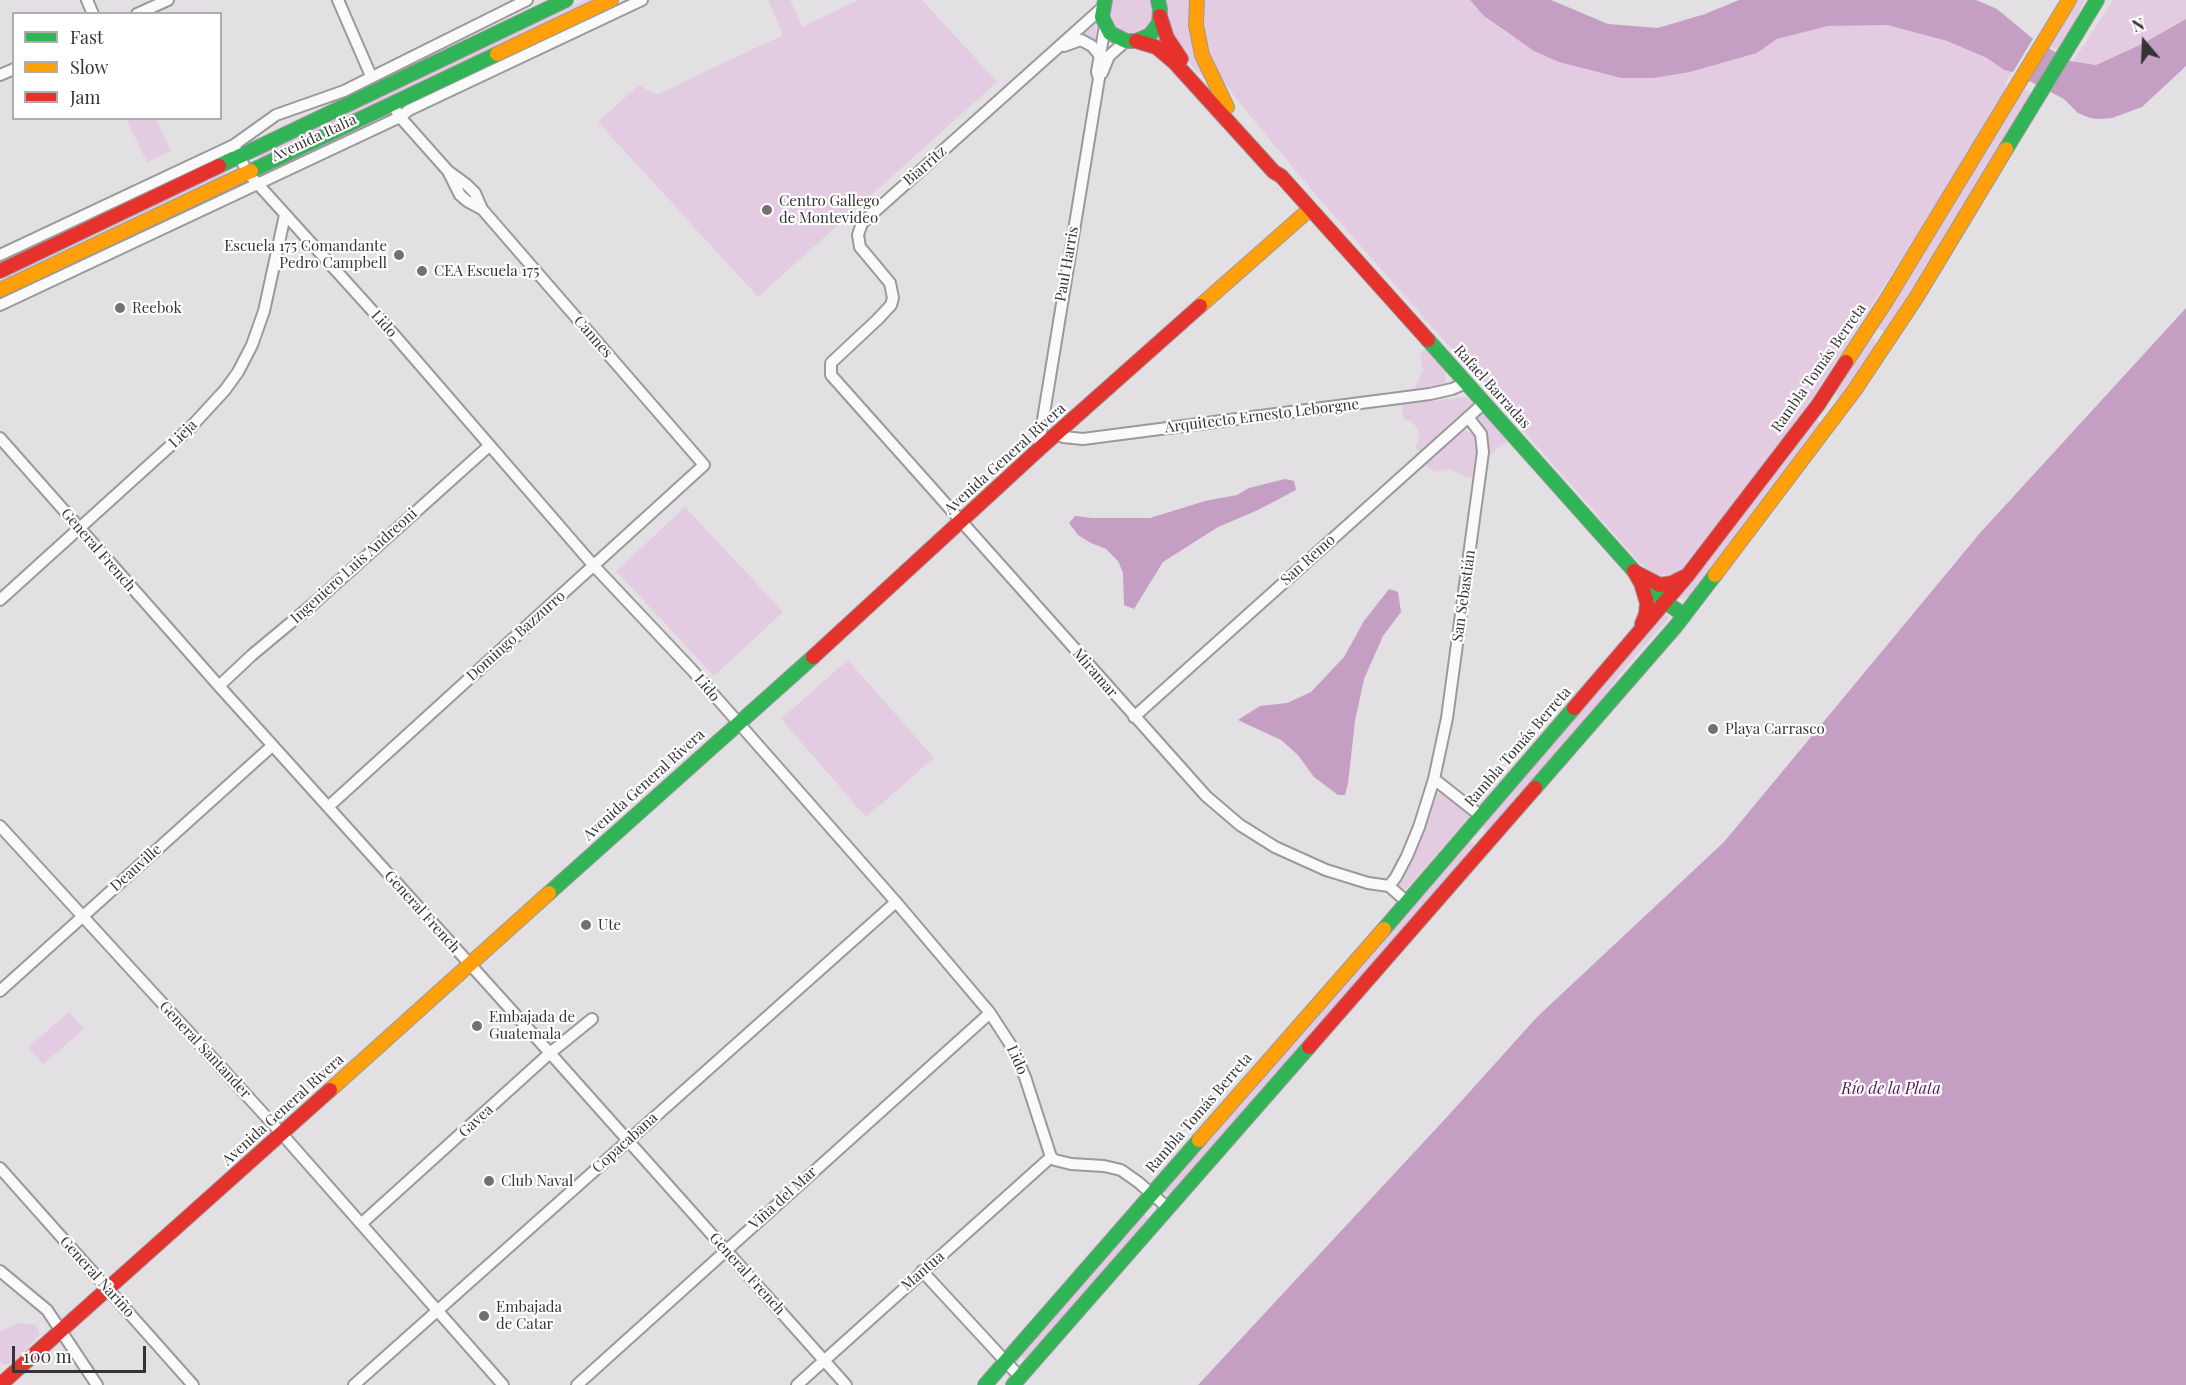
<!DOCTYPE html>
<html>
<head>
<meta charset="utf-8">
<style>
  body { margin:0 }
  #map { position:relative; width:2186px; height:1385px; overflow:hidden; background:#e2e0e2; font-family:"Playfair Display",serif }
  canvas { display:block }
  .legend { position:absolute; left:12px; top:12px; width:210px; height:108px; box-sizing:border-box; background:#fff; border:2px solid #aeadae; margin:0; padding:8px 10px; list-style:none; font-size:18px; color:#353334 }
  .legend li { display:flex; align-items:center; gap:12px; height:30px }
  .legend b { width:30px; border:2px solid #aeadae }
  .north { position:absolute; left:2114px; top:12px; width:60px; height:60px; -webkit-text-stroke:4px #fff; paint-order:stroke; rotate:341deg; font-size:16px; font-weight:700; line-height:24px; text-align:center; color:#353334 }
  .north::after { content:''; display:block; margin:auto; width:21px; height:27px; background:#353334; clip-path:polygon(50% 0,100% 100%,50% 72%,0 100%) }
  .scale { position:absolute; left:12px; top:1346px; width:134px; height:27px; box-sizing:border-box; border:3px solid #353334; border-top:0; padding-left:8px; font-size:18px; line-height:21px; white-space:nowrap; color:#353334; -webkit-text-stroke:4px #fff; paint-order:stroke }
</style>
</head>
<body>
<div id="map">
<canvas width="2186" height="1385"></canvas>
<ul class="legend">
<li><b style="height:8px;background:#30b455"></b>Fast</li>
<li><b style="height:8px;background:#ff9f0a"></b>Slow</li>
<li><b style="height:8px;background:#e5322d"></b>Jam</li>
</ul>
<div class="north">N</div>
<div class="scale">100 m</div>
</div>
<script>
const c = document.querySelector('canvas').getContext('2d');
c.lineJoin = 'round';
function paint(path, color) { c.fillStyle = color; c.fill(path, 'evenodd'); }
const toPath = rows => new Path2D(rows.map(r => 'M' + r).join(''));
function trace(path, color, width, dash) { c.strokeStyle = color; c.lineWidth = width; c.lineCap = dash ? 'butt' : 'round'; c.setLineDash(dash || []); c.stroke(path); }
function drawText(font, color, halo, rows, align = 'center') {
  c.font = font + ' "Playfair Display",serif'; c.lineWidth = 4.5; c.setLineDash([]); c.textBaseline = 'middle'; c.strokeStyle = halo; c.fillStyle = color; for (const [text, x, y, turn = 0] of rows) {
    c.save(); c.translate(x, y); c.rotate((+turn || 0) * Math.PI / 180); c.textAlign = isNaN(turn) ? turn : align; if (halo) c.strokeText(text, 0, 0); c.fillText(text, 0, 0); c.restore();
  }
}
const green = toPath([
  [585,0,602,0,260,160,259,158,258,154],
  [768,0,790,0,803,27,858,0,922,0,997,82,758,297,598,122,639,85,656,95,783,35],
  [1112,0,1150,0,1154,9,1151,24,1146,30,1133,35,1119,32,1112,26,1108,16,1109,7],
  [1164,0,1193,0,1206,80,1181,55,1170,39],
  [1204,0,1470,0,1484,16,1508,34,1583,67,1621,78,1654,78,1690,72,1757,53,1777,39,1828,26,1887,25,1947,41,1987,58,2004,70,2012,72,2006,81,2006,89,1922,227,1807,406,1686,568,1676,573,1659,576,1649,571,1639,562,1315,194,1238,101,1222,79,1210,56,1205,35],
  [2077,0,2085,0,2072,29,2058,51,2049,46],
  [2113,0,2186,0,2186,19,2142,44,2096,65,2073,62],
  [1095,18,1097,45,1073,35],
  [2023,89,2032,93,1893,319,1884,332,1876,327],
  [126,119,156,119,171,151,147,162],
  [225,170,227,175,0,282,0,274],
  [1869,338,1874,339,1876,344,1874,347,1842,396,1838,397,1834,392],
  [1426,349,1445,369,1446,380,1443,386,1416,393,1415,387,1423,371,1420,354],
  [1465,397,1473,401,1471,407,1421,453,1415,447,1419,439,1418,429,1411,421,1403,419,1403,404],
  [1483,414,1508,441,1488,456,1488,437,1477,420,1477,416],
  [1817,419,1821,424,1698,590,1688,597,1680,599,1679,596,1749,507,1814,420],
  [1464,430,1473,433,1478,442,1474,478,1465,477,1458,472,1449,469,1434,472,1424,464],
  [685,507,783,612,714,676,616,571],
  [1668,615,1668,619,1619,675,1597,707,1488,831,1486,831,1483,828,1483,823,1664,616],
  [848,660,934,758,866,817,781,719],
  [1440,792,1469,812,1469,817,1407,888,1401,890,1398,884,1417,846,1434,796],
  [1468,842,1473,843,1475,849,1171,1194,1166,1193,1164,1190],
  [69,1012,84,1029,43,1064,28,1047],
  [1144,1214,1150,1220,1028,1359,1022,1358,1021,1355],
  [18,1323,36,1325,40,1334,17,1359,11,1363,4,1365,0,1361,0,1331]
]);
const water = toPath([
  [1470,0,1551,0,1608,24,1658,28,1705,14,1739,0,1976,0,1997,9,2032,38,2070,61,2096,65,2142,44,2186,19,2186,66,2142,107,2112,118,2099,119,2090,118,2078,113,2064,99,2012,72,2004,70,1987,58,1947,41,1887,25,1828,26,1777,39,1757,53,1690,72,1654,78,1621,78,1559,62,1534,51,1484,16],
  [2186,308,2186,1385,1198,1385,1446,1118,1537,1017,1724,842,1980,533],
  [1285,479,1294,481,1296,490,1258,510,1218,527,1163,562,1134,609,1124,605,1123,573,1118,561,1106,549,1091,543,1078,535,1069,523,1075,516,1092,518,1150,518,1205,501,1237,495,1249,488],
  [1389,589,1398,592,1401,612,1383,636,1364,679,1355,721,1348,783,1345,795,1338,795,1314,777,1298,755,1281,740,1238,720,1260,706,1287,703,1311,692,1344,657,1364,621]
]);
const pier = toPath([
  [2034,37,2049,46,2026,83,2011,75]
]);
const street = toPath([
  [87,0,93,14],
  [338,0,371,76],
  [1102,8,862,223,858,235,860,247,890,283,893,298,891,305,878,319,831,363,831,375,1206,796,1240,825,1275,847,1326,870,1368,883,1389,886,1407,902],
  [137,14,168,0],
  [1064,46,1081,40,1092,46,1100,56],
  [1102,73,1109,56,1126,41],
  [0,75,14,69],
  [234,145,247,172,396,337,594,566,692,670,896,902,990,1013,1012,1047,1025,1077,1051,1157,1055,1160,1071,1164,1104,1166,1121,1170,1138,1182,1168,1208],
  [448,171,460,195,467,201,482,209],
  [0,255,234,145,276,115,344,91,527,0],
  [0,305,400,117,409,110,642,0],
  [1057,433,1063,437,1083,439,1430,394,1452,389,1466,383],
  [0,438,219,686,550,1053,846,1385],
  [1038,450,1099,78,1097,72,1105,26],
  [0,600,190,428,225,390,238,372,252,345,264,311,285,215],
  [219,686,252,655,312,605,489,446],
  [1134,717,1484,403],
  [1434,779,1481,816],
  [328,807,704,465,482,209,475,193,467,185,448,171,400,117,392,104],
  [0,826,282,1134,503,1385],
  [1389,886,1396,877,1407,856,1419,827,1434,779,1447,718,1483,452,1481,434,1468,417],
  [0,991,272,746],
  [0,1168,193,1385],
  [361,1224,550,1053,592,1019],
  [0,1271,47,1310,97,1385],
  [922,1271,1020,1377],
  [354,1385,896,902],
  [577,1385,990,1013],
  [797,1385,1051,1157]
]);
const fast = toPath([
  [1105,0,1102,17,1110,33,1126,41,1136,41,1150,35,1159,23,1160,9,1158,0],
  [2006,149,2097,0],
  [219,166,566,0],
  [251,171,497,54],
  [1428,340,1634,571,1665,602,1684,615],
  [1535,788,1676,626,1715,575],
  [549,893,813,657],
  [1384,929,1574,708],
  [985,1385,1199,1140],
  [1013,1385,1309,1047]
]);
const slow = toPath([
  [1197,0,1196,25,1202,55,1227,107],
  [497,54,611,0],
  [0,290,251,171],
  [1200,306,1310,209],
  [1846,362,1886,301,2069,0],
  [1715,575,1854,391,1916,298,2006,149],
  [330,1090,549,893],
  [1199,1140,1384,929]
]);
const jam = toPath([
  [1160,16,1167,38,1181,59],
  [1136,41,1156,47,1175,63,1274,172,1281,176,1428,340],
  [0,271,219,166],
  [1634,571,1641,583,1647,603,1646,614,1642,624],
  [1635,572,1660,585,1672,583,1684,577],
  [813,657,1038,450,1200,306],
  [1574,708,1687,576,1818,405,1846,362],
  [1309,1047,1535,788],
  [0,1385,330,1090]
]);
const markers = [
  [767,210,6,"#727071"],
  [399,255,6,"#727071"],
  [422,271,6,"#727071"],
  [120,308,6,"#727071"],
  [1713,729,6,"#727071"],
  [586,925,6,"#727071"],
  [477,1026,6,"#727071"],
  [489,1181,6,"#727071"],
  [484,1316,6,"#727071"]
];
const streetNames = [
  ["Avenida Italia",314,138,-25],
  ["Biarritz",925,166,-41],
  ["Paul Harris",1067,264,-80],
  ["Lido",384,324,48],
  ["Cannes",593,337,49],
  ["Rambla Tomás Berreta",1819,368,-55],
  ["Rafael Barradas",1492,387,48],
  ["Arquitecto Ernesto Leborgne",1262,416,-7],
  ["Lieja",183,434,-44],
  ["Avenida General Rivera",1005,459,-42],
  ["General French",98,550,49],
  ["San Remo",1308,560,-42],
  ["Ingeniero Luis Andreoni",354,566,-42],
  ["San Sebastián",1464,596,-82],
  ["Domingo Bazzurro",516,636,-42],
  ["Miramar",1095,673,49],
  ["Lido",707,688,50],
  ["Rambla Tomás Berreta",1518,747,-49],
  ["Avenida General Rivera",644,785,-42],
  ["Deauville",136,868,-42],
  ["General French",422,912,48],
  ["General Santander",205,1050,47],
  ["Lido",1017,1060,66],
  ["Avenida General Rivera",283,1110,-42],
  ["Rambla Tomás Berreta",1199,1113,-49],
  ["Gavea",476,1121,-42],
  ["Copacabana",625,1143,-42],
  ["Viña del Mar",783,1198,-42],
  ["Mantua",923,1271,-41],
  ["General French",747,1274,48],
  ["General Nariño",97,1277,48]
];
const poiNames = [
  ["Centro Gallego",779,201],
  ["de Montevideo",779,218],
  ["Escuela 175 Comandante",387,246,"right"],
  ["Pedro Campbell",387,263,"right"],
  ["CEA Escuela 175",434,271],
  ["Reebok",132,308],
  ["Playa Carrasco",1725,729],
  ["Ute",598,925],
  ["Embajada de",489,1017],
  ["Guatemala",489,1034],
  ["Club Naval",501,1181],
  ["Embajada",496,1307],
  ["de Catar",496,1324]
];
const waterNames = [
  ["Río de la Plata",1891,1089]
];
paint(green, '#e3cce2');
paint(water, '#c59ec4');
paint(pier, '#e2e0e2');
trace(street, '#9b9a9b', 14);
trace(fast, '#9b9a9b', 16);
trace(slow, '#9b9a9b', 16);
trace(jam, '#9b9a9b', 16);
trace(street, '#fbfafb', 10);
trace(fast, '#30b455', 14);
trace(slow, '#ff9f0a', 14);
trace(jam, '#e5322d', 14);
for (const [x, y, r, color] of markers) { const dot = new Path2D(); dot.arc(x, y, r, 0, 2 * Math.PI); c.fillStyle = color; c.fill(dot); trace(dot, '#fff', 2); }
drawText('15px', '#353334', '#fff', streetNames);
drawText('15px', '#353334', '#fff', poiNames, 'left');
drawText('italic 16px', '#561257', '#fff', waterNames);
</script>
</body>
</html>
